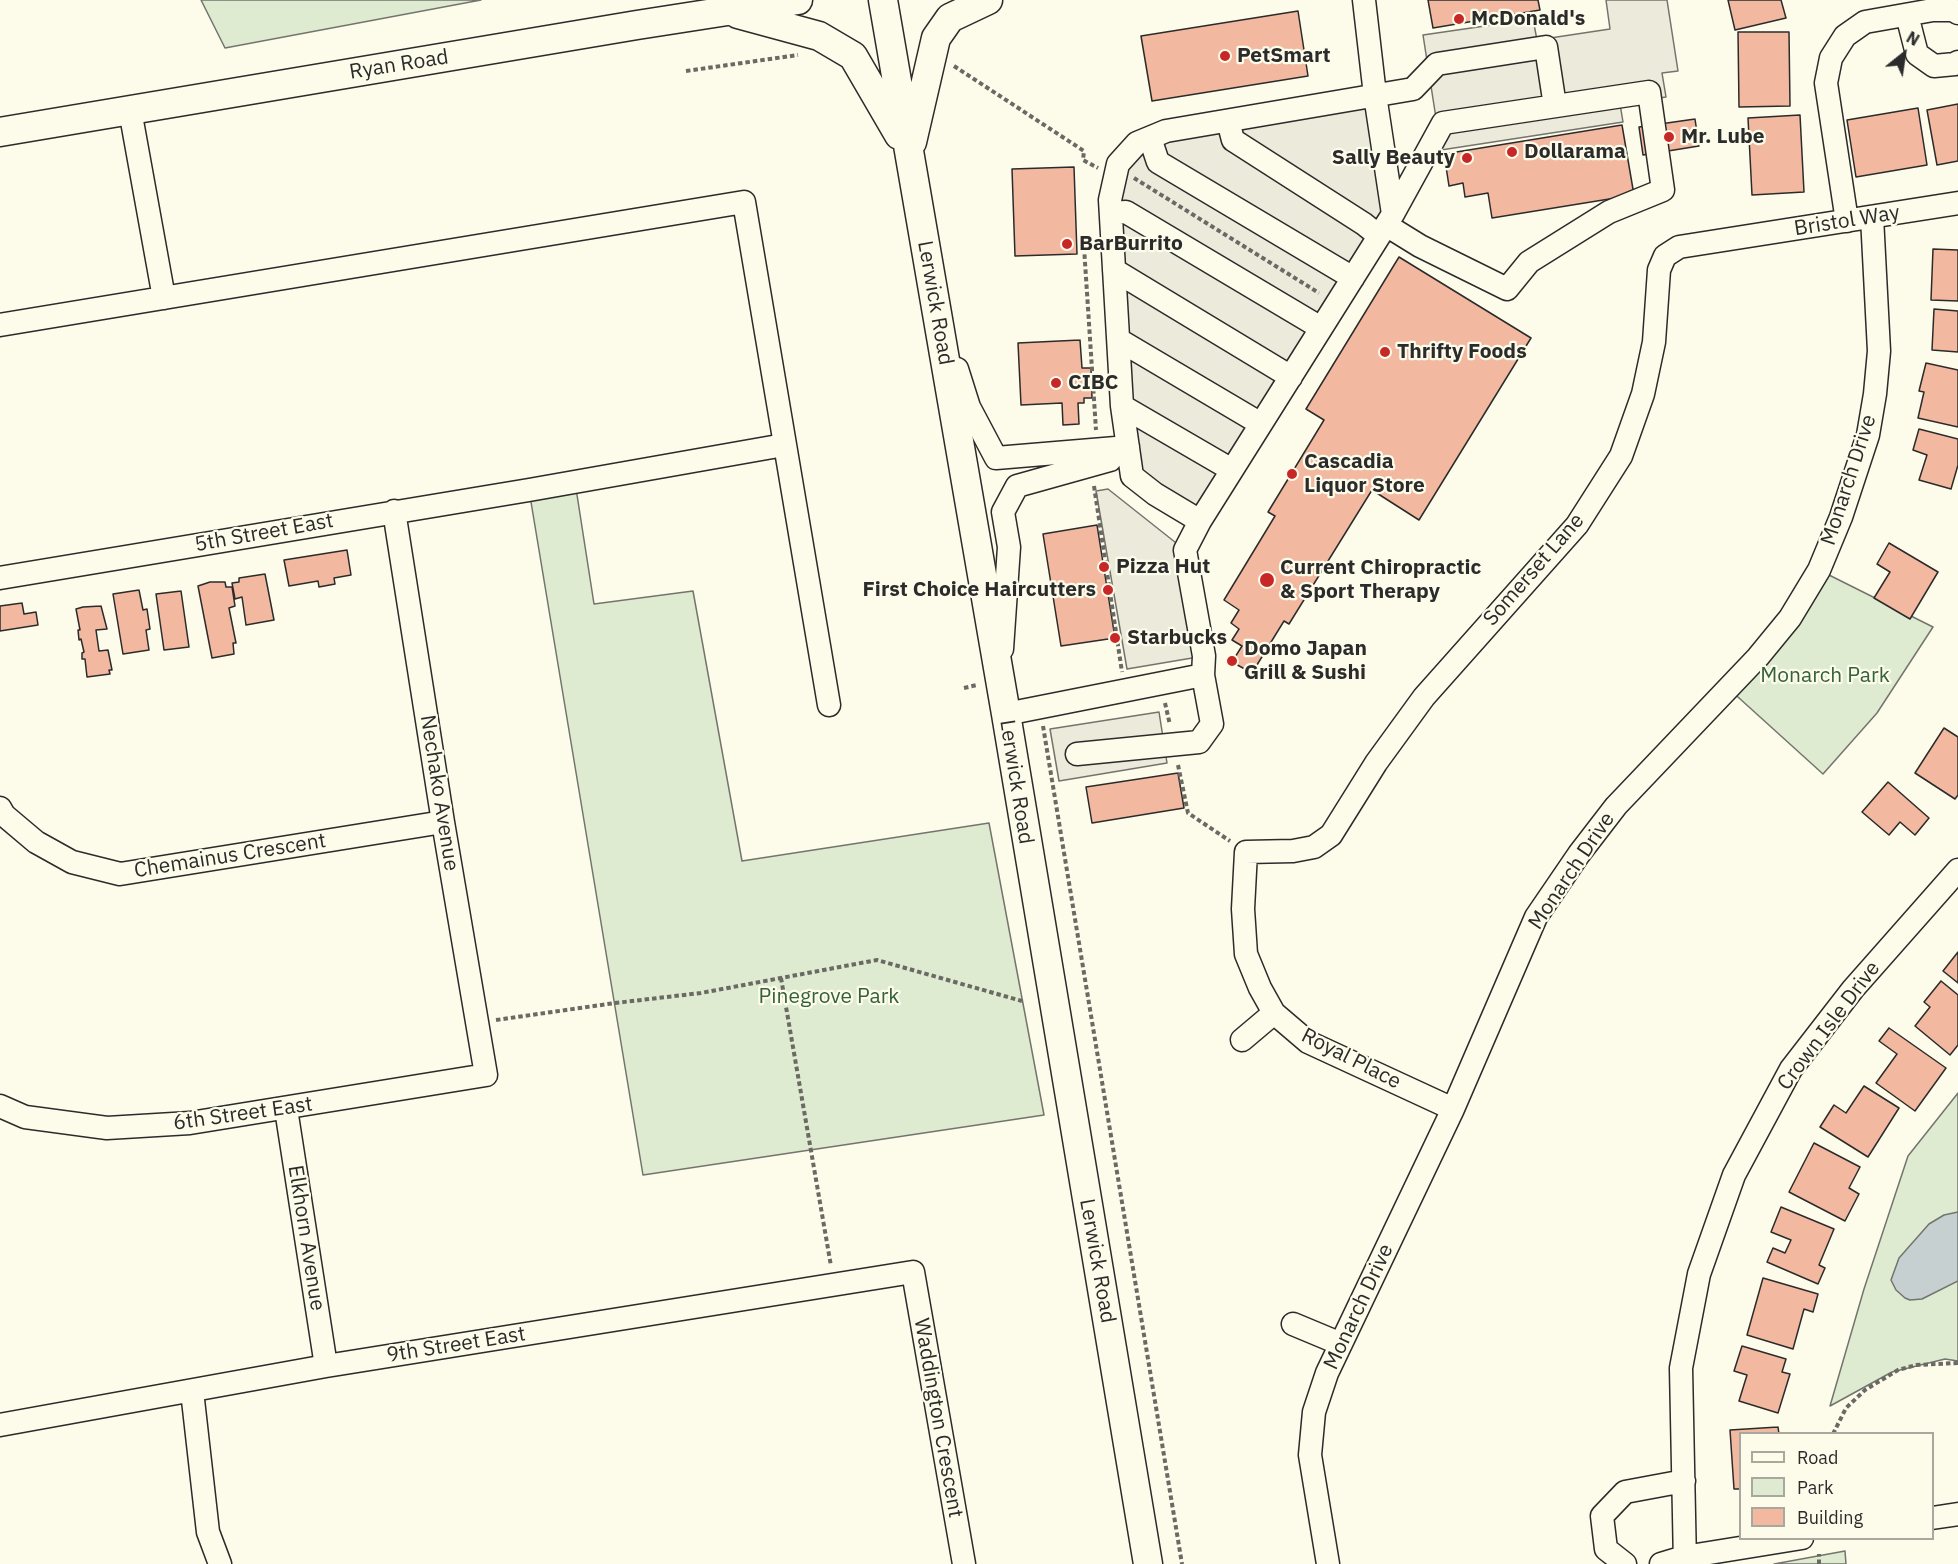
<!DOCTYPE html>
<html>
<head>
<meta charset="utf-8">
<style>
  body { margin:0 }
  #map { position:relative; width:1958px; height:1564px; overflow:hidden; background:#fdfbea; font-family:"IBM Plex Sans",sans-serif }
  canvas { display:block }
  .legend { position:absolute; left:1739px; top:1432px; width:195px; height:108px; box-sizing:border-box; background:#fdfbea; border:2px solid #a9a89e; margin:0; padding:8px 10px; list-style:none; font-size:18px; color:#2b2b2b }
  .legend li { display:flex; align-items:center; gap:12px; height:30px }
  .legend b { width:30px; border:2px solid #a9a89e }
  .north { position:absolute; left:1874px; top:24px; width:60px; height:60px; -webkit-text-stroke:4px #fdfbea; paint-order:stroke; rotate:30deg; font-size:16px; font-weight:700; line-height:24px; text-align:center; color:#2b2b2b }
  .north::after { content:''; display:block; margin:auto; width:21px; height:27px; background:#2b2b2b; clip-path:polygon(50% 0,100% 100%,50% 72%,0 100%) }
</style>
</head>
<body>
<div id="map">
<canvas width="1958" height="1564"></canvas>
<ul class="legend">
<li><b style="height:8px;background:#fdfbea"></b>Road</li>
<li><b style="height:16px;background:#deebd1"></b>Park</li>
<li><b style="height:16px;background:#f2b8a0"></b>Building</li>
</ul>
<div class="north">N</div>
</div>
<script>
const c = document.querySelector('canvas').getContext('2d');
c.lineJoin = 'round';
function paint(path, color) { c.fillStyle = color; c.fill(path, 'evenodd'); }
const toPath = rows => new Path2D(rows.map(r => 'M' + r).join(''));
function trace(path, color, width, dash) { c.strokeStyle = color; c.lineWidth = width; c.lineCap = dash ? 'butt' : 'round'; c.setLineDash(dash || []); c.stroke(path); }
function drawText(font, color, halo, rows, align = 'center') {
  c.font = font + ' "IBM Plex Sans",sans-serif'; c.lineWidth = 4.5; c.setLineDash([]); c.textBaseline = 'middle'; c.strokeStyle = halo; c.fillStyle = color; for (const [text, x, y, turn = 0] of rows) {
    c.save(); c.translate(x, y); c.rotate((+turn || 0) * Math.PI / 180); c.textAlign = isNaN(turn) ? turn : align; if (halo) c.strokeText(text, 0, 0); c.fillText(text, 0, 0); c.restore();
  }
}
const green = toPath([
  [201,0,481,0,225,48,201,0],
  [575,482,594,604,693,591,742,861,989,823,1044,1115,643,1175,529,490,575,482],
  [1819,570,1933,627,1877,713,1823,774,1728,688,1819,570],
  [1958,1093,1958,1361,1945,1359,1892,1372,1830,1406,1864,1289,1908,1156,1958,1093],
  [1845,1551,1846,1564,1774,1564,1845,1551]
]);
const parking = toPath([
  [1606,0,1667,0,1678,71,1662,73,1666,97,1620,104,1623,122,1441,150,1423,35,1533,19,1537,40,1610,29,1606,0],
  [1375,95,1393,214,1200,521,1132,476,1110,200,1137,143,1375,95],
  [1108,489,1185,550,1204,656,1127,669,1096,491,1108,489],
  [1159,712,1167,763,1059,781,1050,729,1159,712]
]);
const water = toPath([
  [1958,1212,1958,1281,1922,1299,1910,1300,1905,1298,1896,1290,1891,1280,1899,1258,1929,1224,1944,1215,1958,1212]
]);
const building = toPath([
  [1428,0,1538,0,1540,10,1433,28,1428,0],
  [1728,0,1781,0,1786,18,1735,30,1728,0],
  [1298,11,1308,76,1152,101,1141,36,1298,11],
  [1738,32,1789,32,1790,106,1739,107,1738,32],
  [1958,104,1958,161,1937,165,1927,110,1958,104],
  [1918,108,1927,165,1856,177,1847,120,1918,108],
  [1800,115,1804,192,1752,195,1748,118,1800,115],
  [1695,119,1699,146,1643,155,1639,127,1695,119],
  [1622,125,1634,195,1492,218,1488,193,1465,197,1463,183,1449,186,1444,154,1622,125],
  [1074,167,1077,254,1015,256,1012,169,1074,167],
  [1933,249,1958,250,1958,301,1931,300,1933,249],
  [1399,257,1531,338,1419,520,1372,490,1289,624,1284,621,1252,673,1232,662,1242,646,1232,640,1239,629,1231,623,1239,610,1224,600,1275,516,1268,512,1324,420,1306,409,1399,257],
  [1934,309,1958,311,1958,352,1932,350,1934,309],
  [1080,340,1082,368,1091,368,1092,398,1084,398,1084,403,1078,403,1079,424,1063,425,1062,403,1021,405,1018,343,1080,340],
  [1926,363,1958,370,1958,427,1918,418,1924,392,1919,391,1926,363],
  [1919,429,1958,439,1958,465,1951,489,1919,480,1927,455,1913,450,1919,429],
  [1097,525,1115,638,1061,646,1043,534,1097,525],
  [1889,543,1938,572,1910,619,1874,598,1890,572,1877,564,1889,543],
  [347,550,351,575,334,578,335,584,319,587,318,581,289,586,284,560,347,550],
  [265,574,274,620,246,625,242,597,235,599,232,583,239,582,239,578,265,574],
  [210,582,225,582,226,587,232,587,235,606,229,608,236,643,233,643,234,654,212,658,198,586,210,582],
  [139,590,143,610,147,609,150,629,146,630,149,650,123,654,113,594,139,590],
  [181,591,189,647,164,650,156,594,181,591],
  [22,603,24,614,36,612,38,625,0,631,0,606,22,603],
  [101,606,107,629,96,630,99,651,108,650,112,670,109,670,110,674,87,677,85,659,82,659,82,653,84,652,81,639,79,640,78,630,80,630,76,609,83,607,101,606],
  [1944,728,1958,737,1958,795,1955,799,1915,773,1944,728],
  [1178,773,1184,808,1092,823,1086,787,1178,773],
  [1888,782,1929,818,1915,835,1900,822,1889,835,1862,812,1888,782],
  [1958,952,1958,983,1943,971,1958,952],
  [1941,981,1958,995,1958,1045,1950,1055,1915,1026,1930,1007,1924,1002,1941,981],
  [1889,1028,1946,1068,1915,1111,1876,1083,1897,1054,1879,1041,1889,1028],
  [1864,1086,1899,1108,1868,1157,1820,1127,1834,1105,1846,1113,1864,1086],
  [1814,1143,1860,1167,1849,1188,1859,1194,1845,1221,1789,1192,1814,1143],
  [1781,1207,1834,1229,1819,1265,1825,1268,1818,1284,1767,1262,1773,1248,1785,1253,1791,1240,1771,1232,1781,1207],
  [1763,1278,1818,1294,1813,1312,1804,1309,1793,1349,1747,1335,1763,1278],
  [1742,1346,1786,1359,1782,1372,1790,1374,1778,1413,1739,1401,1747,1375,1734,1371,1742,1346],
  [1778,1427,1779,1434,1740,1434,1740,1489,1734,1489,1730,1430,1778,1427]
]);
const path = toPath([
  [954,66,1084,151,1083,160,1098,168],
  [686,71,798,55],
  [1134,178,1319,293],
  [1084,247,1096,430],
  [1094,486,1122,672],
  [964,688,977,685],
  [1165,703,1170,725],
  [1043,726,1182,1564],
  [1178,765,1188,813,1230,841],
  [781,978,831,1266],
  [496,1020,615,1003,701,993,877,960,1022,1001],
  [1833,1434,1846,1408,1865,1390,1898,1370,1916,1365,1958,1363],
  [1819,1564,1819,1554]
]);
const minor = toPath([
  [1907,15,1917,54,1934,66,1955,64,1958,62],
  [130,110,164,298],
  [1228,121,1233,140,1364,224,1379,236],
  [1150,138,1158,162,1353,278],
  [1111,213,1126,212,1321,328],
  [1847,221,1826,83,1831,58,1845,36,1865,22,1933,10,1953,10,1958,13],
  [1386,225,1420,246,1507,289,1529,262,1609,212,1663,190,1649,92,1443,123,1393,214],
  [1114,270,1291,377],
  [0,325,744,202,829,705],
  [1119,340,1261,424],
  [957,369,969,407,996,458,1128,447],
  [1122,406,1232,470],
  [1200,521,1155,494,1132,476,1122,406,1110,200,1118,164,1137,143,1166,131,1413,89,1437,64,1546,47,1555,106],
  [0,578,529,490,784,445],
  [1002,649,1009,547,1003,512,1017,486,1110,460],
  [1006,714,1203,675,1204,656,1185,550,1200,521,1393,214,1375,95,1364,0],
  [1077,754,1199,742,1212,724,1203,675],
  [0,808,4,815,36,842,72,862,120,874,443,822],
  [1242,1040,1274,1013],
  [0,1106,25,1117,107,1128,190,1123,486,1075,443,822,394,511],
  [286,1109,326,1366],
  [1453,1109,1308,1042,1274,1013,1260,988,1246,954,1243,909,1246,852,1293,851,1314,847,1331,835,1376,763,1424,697,1577,525,1621,456,1643,394,1654,342,1659,270,1665,256,1679,247,1958,203],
  [1293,1324,1341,1344],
  [192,1391,208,1532,220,1564],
  [0,1425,326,1366,913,1272,964,1564],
  [1932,1518,1958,1514],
  [1328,1564,1310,1455,1314,1412,1327,1373,1453,1109,1536,917,1579,854,1616,806,1758,657,1790,618,1819,570,1841,517,1868,435,1875,394,1879,351,1872,217],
  [1625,1564,1606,1549,1602,1516,1625,1492,1684,1481],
  [1661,1564,1684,1557,1802,1538],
  [1685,1564,1681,1368,1699,1274,1734,1175,1791,1069,1853,989,1958,870]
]);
const major = toPath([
  [883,0,1006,714,1148,1564],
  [738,14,819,36,853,56,899,135],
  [0,132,637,25,798,0],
  [912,142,936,38,950,18,988,0]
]);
const markers = [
  [1459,19,6,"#c62828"],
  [1225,56,6,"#c62828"],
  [1669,137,6,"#c62828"],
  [1512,152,6,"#c62828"],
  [1467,158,6,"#c62828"],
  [1067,244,6,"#c62828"],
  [1385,352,6,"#c62828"],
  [1056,383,6,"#c62828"],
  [1292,474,6,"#c62828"],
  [1104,567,6,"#c62828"],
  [1267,580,8,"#c62828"],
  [1108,590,6,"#c62828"],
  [1115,638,6,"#c62828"],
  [1232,661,6,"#c62828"]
];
const poiNames = [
  ["McDonald's",1471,19],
  ["PetSmart",1237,56],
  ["Mr. Lube",1681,137],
  ["Dollarama",1524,152],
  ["Sally Beauty",1455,158,"right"],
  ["BarBurrito",1079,244],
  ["Thrifty Foods",1397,352],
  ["CIBC",1068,383],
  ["Cascadia",1304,462],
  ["Liquor Store",1304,486],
  ["Pizza Hut",1116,567],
  ["Current Chiropractic",1280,568],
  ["& Sport Therapy",1280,592],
  ["First Choice Haircutters",1096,590,"right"],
  ["Starbucks",1127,638],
  ["Domo Japan",1244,649],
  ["Grill & Sushi",1244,673]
];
const streetNames = [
  ["Ryan Road",399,65,-9],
  ["Bristol Way",1847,221,-9],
  ["Lerwick Road",935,303,80],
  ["Monarch Drive",1849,480,-72],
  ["5th Street East",264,533,-10],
  ["Somerset Lane",1534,570,-49],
  ["Lerwick Road",1016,782,81],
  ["Nechako Avenue",439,793,81],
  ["Chemainus Crescent",230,856,-9],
  ["Monarch Drive",1572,871,-56],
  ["Crown Isle Drive",1829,1026,-53],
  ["Royal Place",1351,1059,27],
  ["6th Street East",243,1114,-8],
  ["Elkhorn Avenue",306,1238,81],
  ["Lerwick Road",1097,1261,80],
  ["Monarch Drive",1359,1307,-65],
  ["9th Street East",456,1345,-9],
  ["Waddington Crescent",938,1418,80]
];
const parkNames = [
  ["Monarch Park",1825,676],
  ["Pinegrove Park",829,997]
];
paint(green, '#deebd1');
trace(green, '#74746e', 1.5);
paint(parking, '#eceadb');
trace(parking, '#74746e', 1.5);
paint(water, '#c7d0d0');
trace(water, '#74746e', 1.5);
paint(building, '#f2b8a0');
trace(building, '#2b2b2b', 1.5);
trace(minor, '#2b2b2b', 25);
trace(major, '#2b2b2b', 31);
trace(path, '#6a6964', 4, [4.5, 3]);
trace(minor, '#fdfbea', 22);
trace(major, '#fdfbea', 28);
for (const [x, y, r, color] of markers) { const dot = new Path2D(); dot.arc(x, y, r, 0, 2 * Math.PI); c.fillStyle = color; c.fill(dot); trace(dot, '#fdfbea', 2); }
drawText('bold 21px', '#2b2b2b', '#fdfbea', poiNames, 'left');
drawText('21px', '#2b2b2b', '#fdfbea', streetNames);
drawText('21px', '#34623c', '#fdfbea', parkNames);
</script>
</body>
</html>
